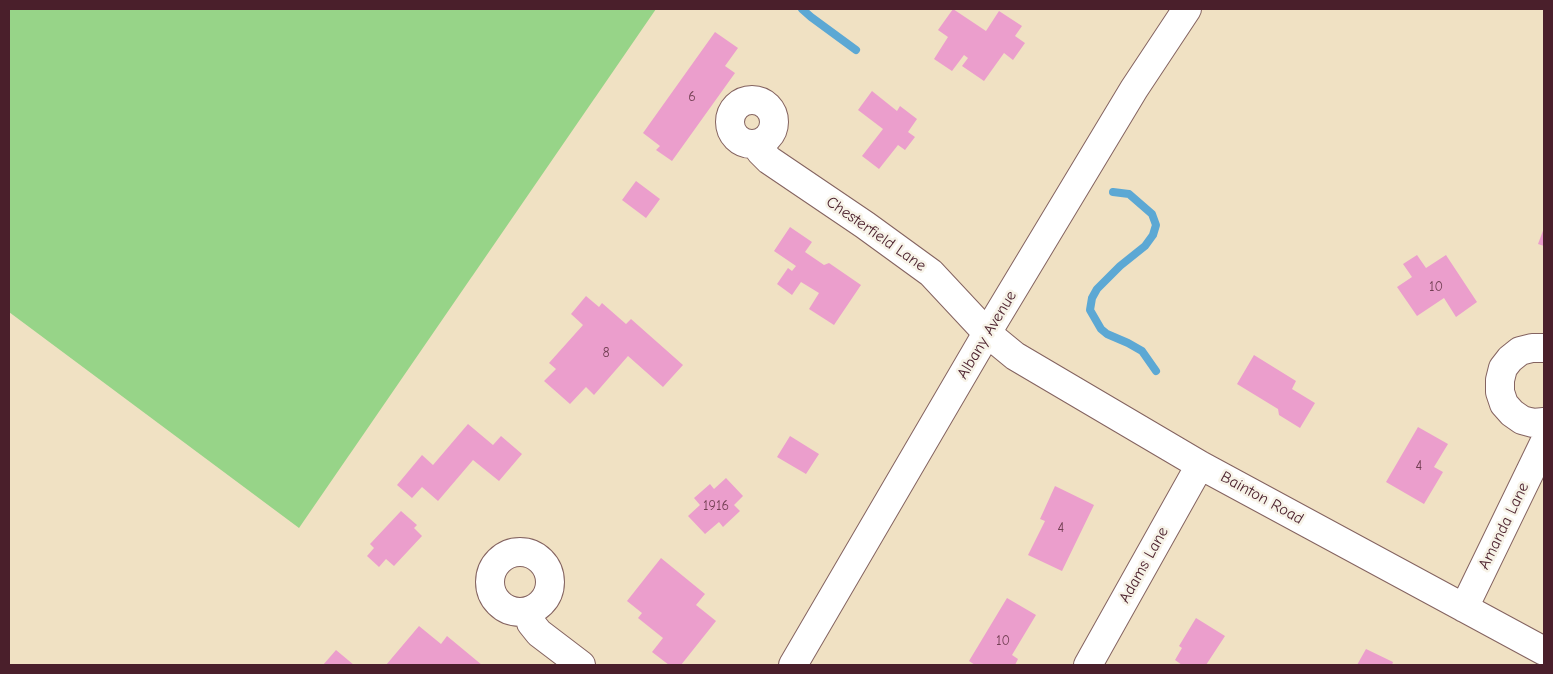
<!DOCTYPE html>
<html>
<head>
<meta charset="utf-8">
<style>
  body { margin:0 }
  #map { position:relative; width:1553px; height:674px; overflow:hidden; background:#f0e1c3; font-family:"Comic Neue",sans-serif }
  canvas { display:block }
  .frame { position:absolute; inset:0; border:10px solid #4a1f2b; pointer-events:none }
</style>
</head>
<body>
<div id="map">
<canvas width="1553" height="674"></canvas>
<div class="frame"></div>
</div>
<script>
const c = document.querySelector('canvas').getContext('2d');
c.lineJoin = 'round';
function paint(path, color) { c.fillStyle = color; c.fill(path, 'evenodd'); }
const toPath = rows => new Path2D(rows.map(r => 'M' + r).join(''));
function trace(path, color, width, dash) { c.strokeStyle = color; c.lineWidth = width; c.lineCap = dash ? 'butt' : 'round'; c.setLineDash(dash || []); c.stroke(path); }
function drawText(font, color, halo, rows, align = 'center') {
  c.font = font + ' "Comic Neue",sans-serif'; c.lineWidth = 5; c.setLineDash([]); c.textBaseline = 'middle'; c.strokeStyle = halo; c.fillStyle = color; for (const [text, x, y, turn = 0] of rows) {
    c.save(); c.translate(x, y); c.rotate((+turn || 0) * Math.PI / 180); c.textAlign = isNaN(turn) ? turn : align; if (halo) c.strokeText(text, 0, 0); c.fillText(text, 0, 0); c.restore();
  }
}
const green = toPath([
  [9,9,656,9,299,528,9,312]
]);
const stream = toPath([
  [802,9,811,17,856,50],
  [1113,192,1129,194,1152,214,1156,225,1153,235,1145,246,1120,266,1097,289,1092,298,1090,310,1101,329,1107,334,1128,343,1142,351,1156,371]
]);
const building = toPath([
  [953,9,986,31,999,11,1022,26,1015,36,1025,43,1013,60,1004,53,984,81,962,66,968,58,964,55,952,71,934,59,948,37,938,30],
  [715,32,738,48,725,66,735,73,672,161,656,150,660,146,643,133],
  [872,91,897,111,900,106,917,119,908,132,915,137,905,150,898,145,879,169,862,156,883,129,858,110],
  [636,181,660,199,646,218,622,200],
  [790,227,812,242,805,252,824,265,829,263,861,285,834,325,809,309,819,293,801,282,792,295,777,284,788,268,792,271,796,266,774,251],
  [1544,228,1544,246,1538,244],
  [1417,255,1426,268,1446,255,1477,302,1456,317,1444,298,1417,316,1397,287,1412,277,1403,264],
  [586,296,599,307,602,303,626,324,631,319,683,365,663,387,628,356,594,395,586,387,570,404,544,381,556,369,549,363,583,325,571,314],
  [1254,355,1296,381,1292,389,1315,403,1300,428,1279,415,1278,409,1237,384],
  [468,424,493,445,501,436,522,454,499,481,473,460,438,501,422,487,412,498,397,485,422,455,433,465],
  [1418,427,1448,444,1434,467,1443,472,1424,504,1386,482],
  [790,436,819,454,806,474,777,457],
  [726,478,743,496,734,505,740,511,723,527,719,522,705,534,688,516,700,505,694,498,710,484,714,489],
  [1055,486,1094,505,1062,571,1028,555,1045,521,1040,519],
  [401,511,417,525,414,528,422,536,394,566,386,559,379,567,367,556,374,548,370,544],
  [661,558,705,594,696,605,716,621,681,665,669,665,652,652,663,638,638,618,642,613,627,601],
  [1007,598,1036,615,1012,655,1018,659,1015,665,975,665,969,661],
  [1196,618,1225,636,1206,665,1182,665,1175,660,1182,648,1179,646],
  [419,626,441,644,447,636,482,665,386,665],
  [1366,649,1393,662,1392,665,1357,665],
  [336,650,354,665,323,665]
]);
const minor = toPath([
  '730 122a22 22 0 1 1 44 0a22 22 0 1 1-44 0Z',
  [758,144,760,151,769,160,865,225,931,273,987,333,1015,356,1200,465,1544,651],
  [1544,348,1532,348,1520,351,1510,359,1503,368,1500,380,1500,392,1504,404,1512,413,1522,420,1533,423,1544,422],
  '490 582a30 30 0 1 1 60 0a30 30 0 1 1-60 0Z',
  [1464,608,1544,443],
  [529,611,531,623,539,633,581,665],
  [1088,665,1200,465]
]);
const trunk = toPath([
  [793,665,987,333,1134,89,1187,9]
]);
const numberNames = [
  ["6",692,97],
  ["10",1436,287],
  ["8",606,353],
  ["4",1419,466],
  ["1916",716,506],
  ["4",1061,528],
  ["10",1003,641]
];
const streetNames = [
  ["Chesterfield Lane",876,234,35],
  ["Albany Avenue",987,335,-59],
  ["Bainton Road",1262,498,29],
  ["Amanda Lane",1504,526,-64],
  ["Adams Lane",1144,565,-61]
];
paint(green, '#97d488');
trace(stream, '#5ca8d4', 8);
paint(building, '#eb9ecc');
trace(minor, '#846360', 30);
trace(trunk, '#846360', 30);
trace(minor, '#fff', 28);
trace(trunk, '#fff', 28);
drawText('14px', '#723f53', null, numberNames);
drawText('16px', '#4a1f2b', '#f7f3e8', streetNames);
</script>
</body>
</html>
